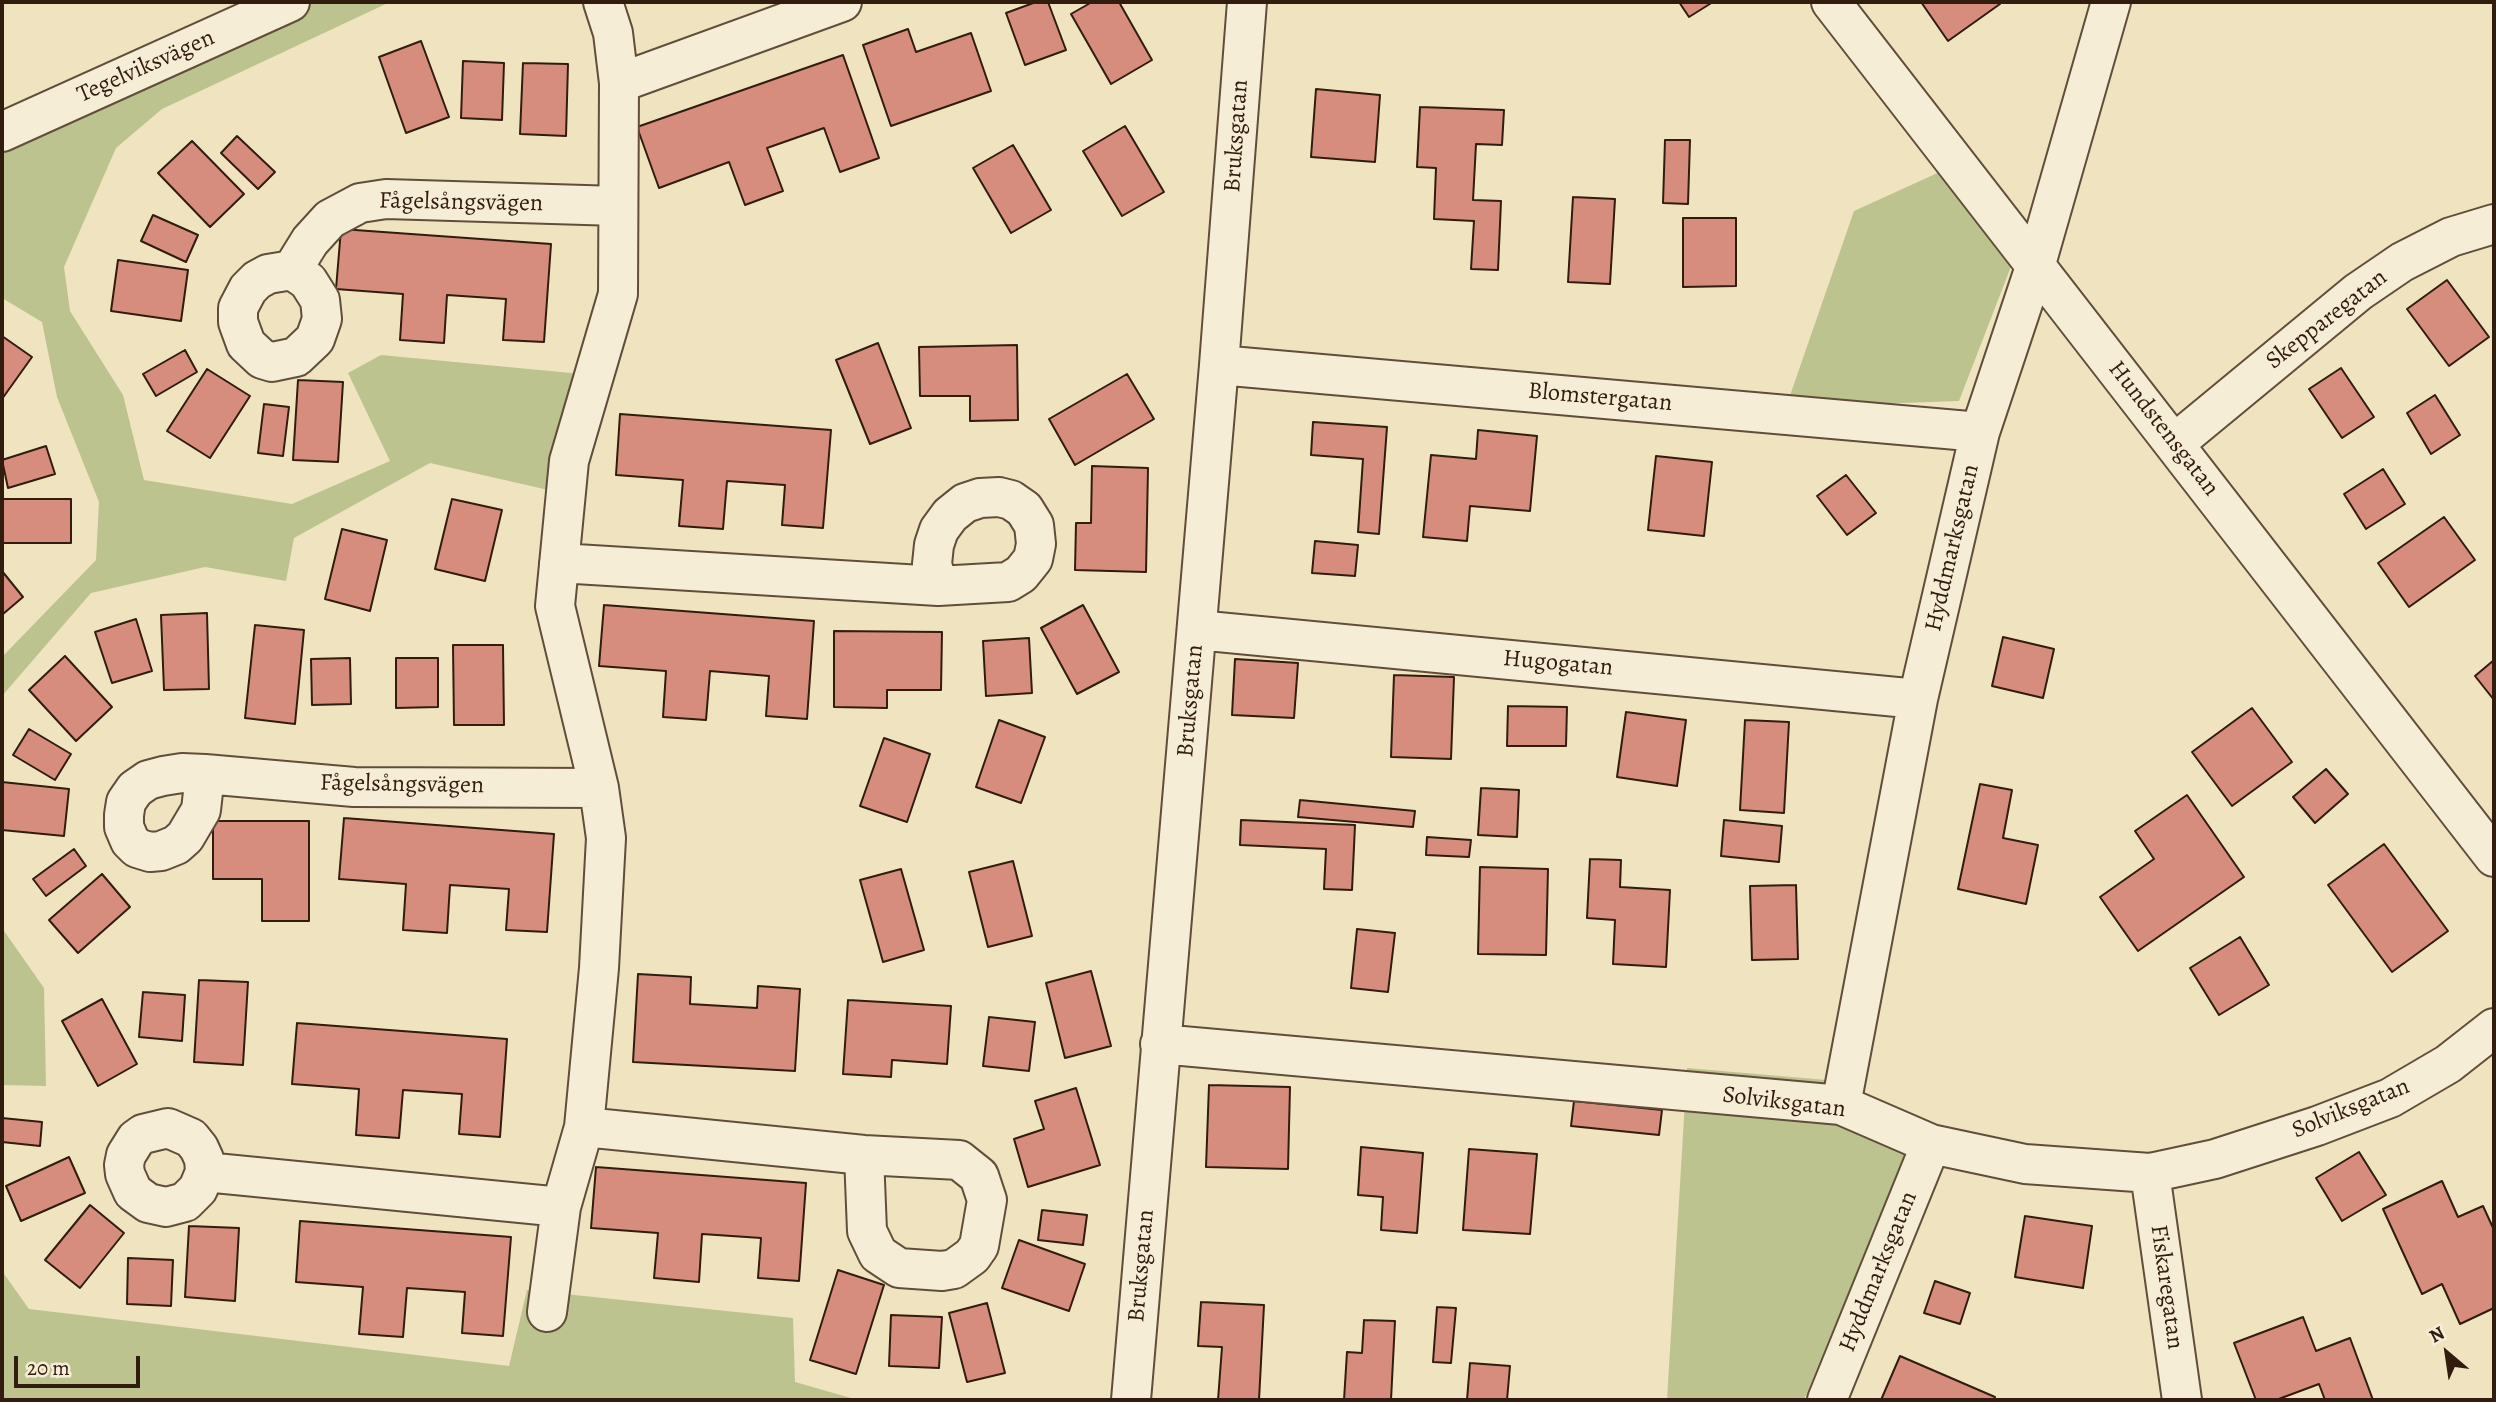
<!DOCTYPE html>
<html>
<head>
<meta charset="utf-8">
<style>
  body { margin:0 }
  #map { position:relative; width:2496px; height:1402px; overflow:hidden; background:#efe4bf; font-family:Alegreya,serif }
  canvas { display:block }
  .frame { position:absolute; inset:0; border:4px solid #321b0f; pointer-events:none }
  .north { position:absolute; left:2412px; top:1318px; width:70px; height:70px; -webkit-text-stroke:5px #f5edd5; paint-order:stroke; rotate:331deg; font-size:19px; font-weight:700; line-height:28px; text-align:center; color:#321b0f }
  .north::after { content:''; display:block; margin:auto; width:24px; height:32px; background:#321b0f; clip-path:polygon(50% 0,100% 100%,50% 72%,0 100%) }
  .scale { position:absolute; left:14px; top:1356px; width:126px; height:32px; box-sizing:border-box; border:4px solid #321b0f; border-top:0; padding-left:9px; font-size:21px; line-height:24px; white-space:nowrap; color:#321b0f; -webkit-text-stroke:5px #f5edd5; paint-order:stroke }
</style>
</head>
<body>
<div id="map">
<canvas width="2496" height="1402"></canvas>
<div class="frame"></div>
<div class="north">N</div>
<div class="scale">20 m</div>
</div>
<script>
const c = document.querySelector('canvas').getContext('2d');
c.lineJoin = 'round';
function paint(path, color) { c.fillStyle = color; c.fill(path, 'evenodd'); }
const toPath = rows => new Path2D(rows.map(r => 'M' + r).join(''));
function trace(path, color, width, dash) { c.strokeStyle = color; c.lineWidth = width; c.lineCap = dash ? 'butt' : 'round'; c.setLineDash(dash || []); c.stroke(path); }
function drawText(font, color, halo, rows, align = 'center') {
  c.font = font + ' Alegreya,serif'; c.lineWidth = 6; c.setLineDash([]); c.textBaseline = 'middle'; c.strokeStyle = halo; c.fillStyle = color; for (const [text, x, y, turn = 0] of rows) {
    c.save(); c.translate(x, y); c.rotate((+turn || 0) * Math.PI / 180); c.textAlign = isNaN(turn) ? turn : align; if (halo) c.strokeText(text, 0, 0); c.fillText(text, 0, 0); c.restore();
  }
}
const green = toPath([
  [255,2,390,2,162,109,116,148,64,267,70,311,123,395,144,480,292,504,390,461,348,373,381,355,592,375,557,492,430,463,294,538,286,581,205,567,91,593,2,696,2,657,96,560,99,502,57,397,42,322,2,298,2,116],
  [1955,165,2017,251,1959,401,1786,407,1854,211],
  [2,928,44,988,46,1086,2,1085],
  [1687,1068,1838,1081,1916,1127,1804,1400,1667,1400],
  [2,1271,29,1309,509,1366,527,1290,793,1318,795,1382,858,1400,2,1400]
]);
const building = toPath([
  [1036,2,1048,2,1066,50,1025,65,1006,13,1036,2],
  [1092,2,1119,2,1152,60,1111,84,1071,14,1092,2],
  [1679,2,1713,2,1689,17,1679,2],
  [1921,2,1999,2,2000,4,1948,41,1921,2],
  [908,29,916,52,971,33,991,91,891,126,863,45,908,29],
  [421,41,449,117,406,133,379,57,421,41],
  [843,55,879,158,840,172,824,128,767,148,783,191,745,205,729,162,659,188,637,127,843,55],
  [463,61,504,63,502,120,461,118,463,61],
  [523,63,568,64,566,136,520,134,523,63],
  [1316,89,1380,95,1375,162,1311,157,1316,89],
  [1420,107,1504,110,1502,145,1476,144,1473,200,1501,201,1498,270,1471,269,1474,221,1434,219,1436,168,1417,167,1420,107],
  [1125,126,1164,192,1122,216,1083,151,1125,126],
  [237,136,275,172,258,189,221,153,237,136],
  [1665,140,1690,140,1688,204,1663,203,1665,140],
  [192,141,244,194,210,227,158,173,192,141],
  [1013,145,1051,210,1011,233,973,168,1013,145],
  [1573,197,1615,199,1610,284,1568,282,1573,197],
  [153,215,198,235,186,262,141,241,153,215],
  [1683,218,1736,218,1736,286,1683,287,1683,218],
  [341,229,551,244,544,342,503,340,506,299,447,295,444,343,400,340,403,294,336,289,341,229],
  [118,260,188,270,181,321,111,311,118,260],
  [2447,280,2489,337,2449,366,2407,309,2447,280],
  [2,336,32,357,2,399,2,336],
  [878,343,911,428,870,444,836,360,878,343],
  [1017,345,1018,420,970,421,970,396,920,396,919,347,1017,345],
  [185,350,197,372,156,396,143,374,185,350],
  [2341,368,2374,417,2342,438,2309,389,2341,368],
  [207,369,250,396,210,458,167,431,207,369],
  [1127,374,1154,419,1075,465,1049,419,1127,374],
  [298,380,343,382,338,462,293,460,298,380],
  [2435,395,2460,435,2431,454,2407,413,2435,395],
  [264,404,289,407,283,456,258,453,264,404],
  [620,414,831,430,823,528,782,525,785,485,727,481,723,529,679,526,683,480,616,475,620,414],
  [1313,422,1387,427,1379,534,1358,532,1363,459,1311,455,1313,422],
  [1478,430,1537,436,1530,511,1470,506,1467,541,1423,537,1431,455,1476,459,1478,430],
  [46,446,55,474,8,488,2,460,46,446],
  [1656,456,1712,462,1704,536,1648,530,1656,456],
  [1092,466,1148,468,1146,572,1075,570,1076,523,1091,523,1092,466],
  [2383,469,2405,504,2366,529,2344,494,2383,469],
  [1846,475,1876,513,1847,535,1817,496,1846,475],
  [2,499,71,499,71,543,2,543,2,499],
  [452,499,502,510,485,581,435,569,452,499],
  [2444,517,2475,560,2409,607,2378,563,2444,517],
  [342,529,387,540,370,611,325,599,342,529],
  [1315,541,1358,545,1355,576,1312,573,1315,541],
  [2,571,23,597,3,614,2,613,2,571],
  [604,605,814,621,807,719,766,716,769,676,710,671,706,720,663,717,666,671,599,666,604,605],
  [1083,605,1119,672,1077,694,1041,628,1083,605],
  [207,613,209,689,164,690,161,615,207,613],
  [136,619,152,671,112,683,95,632,136,619],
  [255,625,304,630,295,724,245,718,255,625],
  [834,631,942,632,941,690,887,690,887,708,834,707,834,631],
  [2003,637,2054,649,2043,698,1992,686,2003,637],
  [1029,638,1032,693,986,696,983,641,1029,638],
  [453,645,503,645,504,725,454,725,453,645],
  [65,656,112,707,76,741,29,690,65,656],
  [350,658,351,704,312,705,311,659,350,658],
  [396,658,438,658,438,707,396,708,396,658],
  [1235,659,1298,663,1294,718,1232,715,1235,659],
  [2494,660,2494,700,2475,676,2494,660],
  [1394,675,1454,677,1451,759,1391,757,1394,675],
  [1508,706,1567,707,1566,746,1507,746,1508,706],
  [2252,708,2292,762,2232,806,2192,752,2252,708],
  [1626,712,1686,720,1677,786,1617,777,1626,712],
  [999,720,1045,737,1021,803,976,787,999,720],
  [1745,720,1789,722,1784,813,1740,810,1745,720],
  [29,729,71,754,55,780,13,755,29,729],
  [884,738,930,754,907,822,860,806,884,738],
  [2326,769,2348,794,2315,823,2293,797,2326,769],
  [2,782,69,789,64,836,2,830,2,782],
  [1980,784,2012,790,2003,838,2038,845,2026,904,1958,889,1980,784],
  [1481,788,1519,790,1517,837,1478,835,1481,788],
  [2187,795,2244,877,2138,951,2100,897,2154,859,2135,831,2187,795],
  [1300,800,1415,811,1413,827,1298,817,1300,800],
  [344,818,554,834,547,932,506,930,509,889,450,885,447,933,403,930,406,884,339,879,344,818],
  [1241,820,1355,825,1352,890,1324,889,1326,849,1240,845,1241,820],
  [1724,820,1782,826,1779,862,1721,856,1724,820],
  [213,821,309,821,309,921,262,921,262,879,213,879,213,821],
  [1427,837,1471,840,1469,857,1426,855,1427,837],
  [2384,844,2448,931,2392,972,2328,885,2384,844],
  [74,849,86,866,46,896,33,879,74,849],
  [1590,859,1621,860,1620,887,1670,890,1666,967,1613,964,1615,920,1587,918,1590,859],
  [1013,861,1032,936,988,947,969,872,1013,861],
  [1480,867,1548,869,1546,955,1478,954,1480,867],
  [901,869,924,950,883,962,860,880,901,869],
  [102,874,130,907,78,953,49,920,102,874],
  [1796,885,1798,959,1752,960,1750,886,1796,885],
  [1357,929,1395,933,1388,992,1351,988,1357,929],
  [2240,937,2269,985,2219,1015,2190,968,2240,937],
  [1091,971,1111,1046,1065,1058,1046,983,1091,971],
  [638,974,691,977,690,1004,757,1008,758,986,800,989,795,1071,633,1062,638,974],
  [199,980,248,982,243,1065,194,1062,199,980],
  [143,992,185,995,182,1041,139,1037,143,992],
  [102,999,137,1064,98,1086,62,1021,102,999],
  [848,1000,951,1006,947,1064,892,1060,891,1077,843,1074,848,1000],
  [989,1017,1035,1022,1029,1071,983,1066,989,1017],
  [297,1023,507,1039,500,1137,459,1134,462,1094,403,1090,399,1138,356,1135,359,1089,292,1084,297,1023],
  [1209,1085,1290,1087,1288,1169,1206,1167,1209,1085],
  [1076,1088,1100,1165,1028,1187,1014,1139,1044,1129,1035,1101,1076,1088],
  [1574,1101,1662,1110,1659,1135,1571,1126,1574,1101],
  [2,1118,42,1122,40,1146,2,1142,2,1118],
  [1361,1147,1423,1153,1417,1233,1381,1230,1383,1197,1358,1195,1361,1147],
  [1469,1149,1537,1154,1530,1234,1463,1230,1469,1149],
  [2359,1152,2386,1195,2342,1221,2316,1178,2359,1152],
  [69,1157,85,1193,21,1221,6,1186,69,1157],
  [596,1167,806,1183,799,1281,758,1278,761,1238,702,1234,699,1282,654,1278,658,1233,591,1228,596,1167],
  [2442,1181,2458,1217,2483,1206,2494,1230,2494,1308,2460,1324,2442,1284,2422,1294,2383,1209,2442,1181],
  [90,1205,124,1233,80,1288,45,1260,90,1205],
  [1042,1210,1087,1215,1083,1245,1038,1240,1042,1210],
  [2025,1216,2092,1226,2083,1288,2015,1277,2025,1216],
  [300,1221,511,1237,503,1336,462,1333,465,1292,407,1288,403,1337,359,1334,363,1287,296,1282,300,1221],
  [189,1226,239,1228,235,1301,185,1297,189,1226],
  [1019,1240,1085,1264,1069,1311,1002,1288,1019,1240],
  [128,1258,173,1260,171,1306,127,1304,128,1258],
  [838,1270,884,1285,856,1374,810,1360,838,1270],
  [1935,1281,1970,1293,1960,1324,1924,1313,1935,1281],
  [1201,1302,1264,1305,1259,1400,1218,1400,1222,1347,1198,1346,1201,1302],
  [987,1303,1005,1373,967,1382,949,1313,987,1303],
  [1437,1307,1456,1308,1451,1363,1433,1362,1437,1307],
  [891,1315,942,1317,939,1368,889,1366,891,1315],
  [2303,1317,2316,1351,2350,1338,2373,1400,2325,1400,2319,1384,2276,1400,2256,1400,2234,1343,2303,1317],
  [1364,1320,1395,1321,1391,1400,1344,1400,1347,1352,1362,1353,1364,1320],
  [1900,1356,1995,1397,1993,1400,1881,1400,1900,1356],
  [1470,1363,1510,1366,1507,1400,1467,1400,1470,1363]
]);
const minor = toPath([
  [1831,2,2494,857],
  [619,83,842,2],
  [2,132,290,2],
  [292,270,268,274,257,280,248,289,238,308,238,322,246,344,262,359,272,362,296,357,315,339,322,319,320,300,308,281,292,270,310,241,330,219,360,203,386,199,618,206],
  [1219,365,1980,432],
  [2175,443,2358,292,2402,262,2451,237,2494,224],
  [999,497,1011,500,1024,509,1034,525,1036,544,1033,559,1021,574,1008,582,938,586,932,564,934,545,939,530,950,515,965,503,980,498,999,497],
  [559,563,938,586],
  [1197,630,1918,699],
  [205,774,182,773,163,776,148,780,135,789,126,802,124,815,124,827,130,841,137,848,150,852,161,851,176,845,185,837,201,810,205,774,354,787,599,788],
  [1160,1044,1841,1105,1931,1144,2025,1164,2150,1173,2215,1159,2317,1126,2390,1098,2448,1064,2494,1028],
  [1841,1105,1918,699,1980,432,2036,264,2111,2],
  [584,1127,864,1155,959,1160,979,1176,987,1200,979,1246,972,1256,954,1269,942,1271,899,1268,878,1254,867,1231,864,1155],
  [205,1172,204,1159,199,1148,191,1138,168,1128,143,1134,136,1139,126,1155,124,1165,125,1174,133,1192,148,1203,166,1207,185,1202,198,1189,205,1172,561,1207],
  [2150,1173,2182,1400],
  [547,1312,561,1207,584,1127,599,968,606,838,599,788,555,606,569,461,618,294,619,83,613,33,603,2],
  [1131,1400,1219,365,1247,2],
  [1827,1400,1931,1144]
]);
const streetNames = [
  ["Tegelviksvägen",146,67,-24],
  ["Bruksgatan",1237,136,-86],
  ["Fågelsångsvägen",461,203,1],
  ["Skepparegatan",2327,320,-38],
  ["Blomstergatan",1600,398,5],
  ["Hundstensgatan",2163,429,52],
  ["Hyddmarksgatan",1953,548,-77],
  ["Hugogatan",1558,664,5],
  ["Bruksgatan",1191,701,-85],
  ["Fågelsångsvägen",402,785,1],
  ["Solviksgatan",1784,1103,7],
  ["Solviksgatan",2351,1109,-22],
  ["Bruksgatan",1142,1266,-85],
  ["Hyddmarksgatan",1879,1272,-68],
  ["Fiskaregatan",2166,1287,82]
];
paint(green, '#bdc38f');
paint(building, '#d68d7e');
trace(building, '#321b0f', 2);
trace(minor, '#614d3b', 42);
trace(minor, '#f5edd5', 38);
drawText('24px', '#321b0f', '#f5edd5', streetNames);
</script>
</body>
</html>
